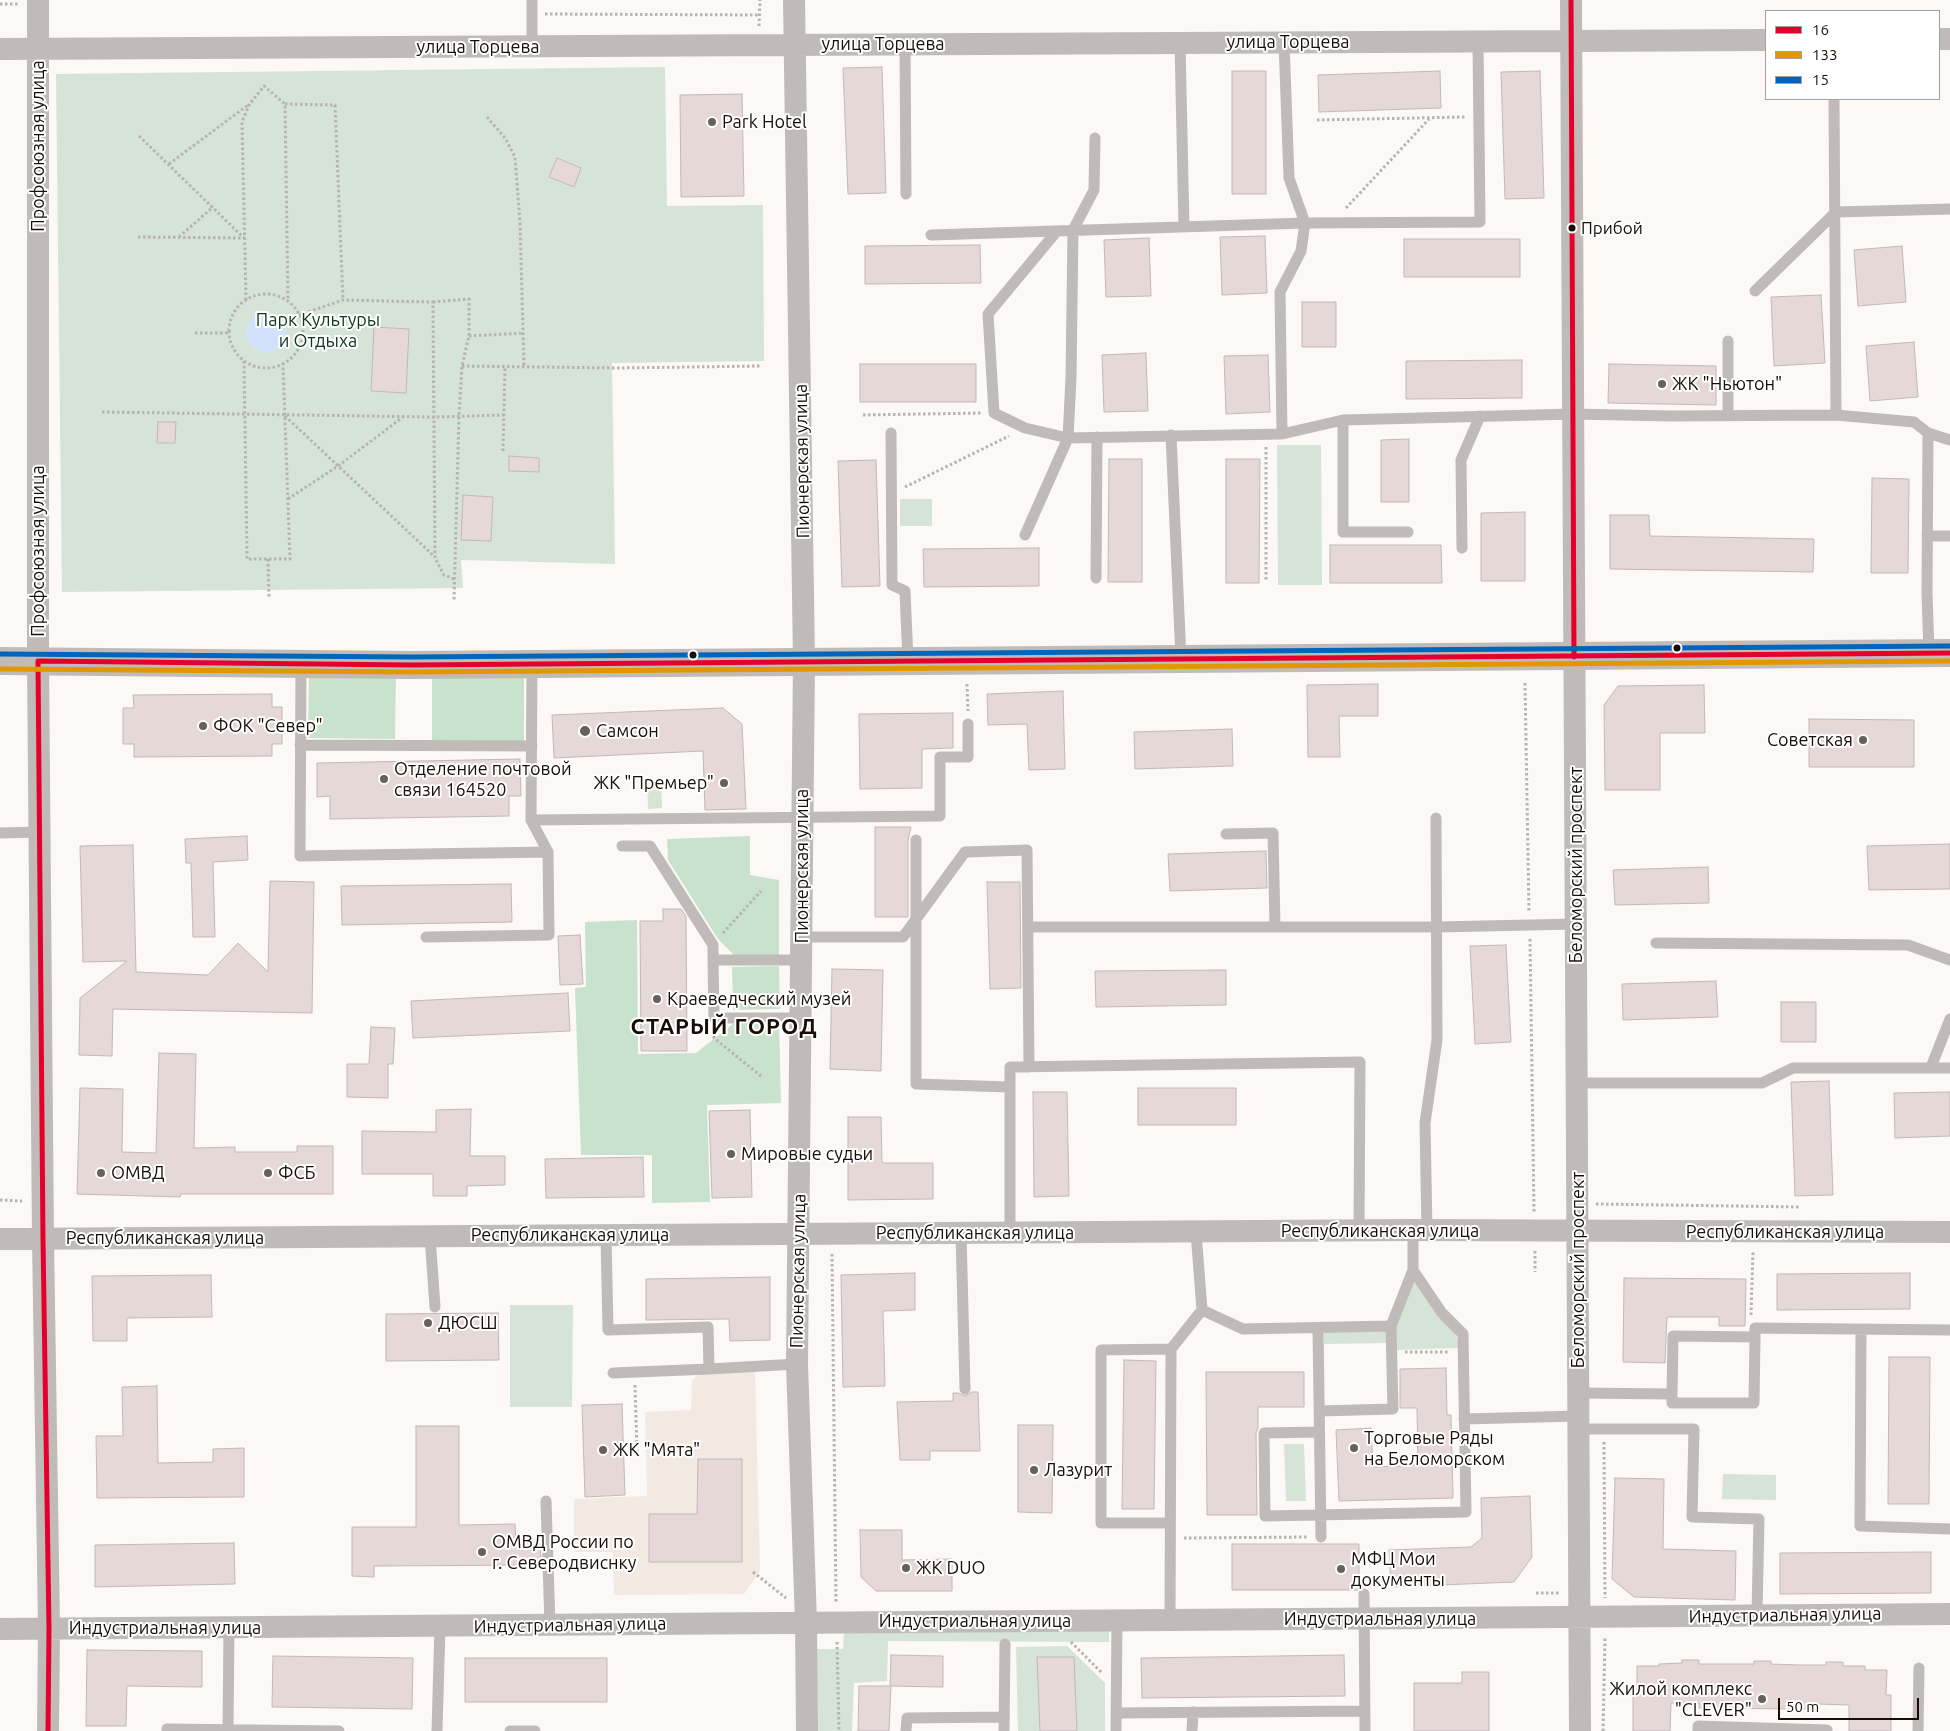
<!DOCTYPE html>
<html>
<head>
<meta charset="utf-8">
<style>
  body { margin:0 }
  #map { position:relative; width:1950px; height:1731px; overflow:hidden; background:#fbf8f6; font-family:Ubuntu,sans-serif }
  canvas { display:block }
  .legend { position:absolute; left:1765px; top:10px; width:175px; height:90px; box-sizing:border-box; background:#fff; border:1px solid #a39f9c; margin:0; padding:6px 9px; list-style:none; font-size:15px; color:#180e07 }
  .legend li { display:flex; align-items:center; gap:10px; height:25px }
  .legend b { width:25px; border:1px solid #a39f9c }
  .scale { position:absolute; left:1778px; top:1698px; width:141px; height:22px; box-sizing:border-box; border:2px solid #180e07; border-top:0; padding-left:6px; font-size:15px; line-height:18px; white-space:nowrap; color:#180e07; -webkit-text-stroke:4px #fff; paint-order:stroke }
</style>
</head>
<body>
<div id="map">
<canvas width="1950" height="1731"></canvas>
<ul class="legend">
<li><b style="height:6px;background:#e4002b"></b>16</li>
<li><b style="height:6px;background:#e19701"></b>133</li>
<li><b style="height:6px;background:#0065bd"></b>15</li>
</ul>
<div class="scale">50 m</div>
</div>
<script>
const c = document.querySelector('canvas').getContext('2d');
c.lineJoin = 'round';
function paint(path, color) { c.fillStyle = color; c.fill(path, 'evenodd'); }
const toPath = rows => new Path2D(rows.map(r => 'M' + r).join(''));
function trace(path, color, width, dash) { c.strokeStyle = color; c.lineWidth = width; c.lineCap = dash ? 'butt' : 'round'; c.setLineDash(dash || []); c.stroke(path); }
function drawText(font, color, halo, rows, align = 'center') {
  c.font = font + ' Ubuntu,sans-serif'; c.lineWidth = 4; c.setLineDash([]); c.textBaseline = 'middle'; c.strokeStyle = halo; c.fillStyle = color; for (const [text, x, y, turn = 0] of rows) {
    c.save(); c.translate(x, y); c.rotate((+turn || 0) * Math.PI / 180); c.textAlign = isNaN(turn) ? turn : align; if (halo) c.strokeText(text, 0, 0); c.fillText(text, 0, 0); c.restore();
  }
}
const built = toPath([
  [755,1371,760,1571,744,1594,614,1595,613,1552,574,1552,574,1499,647,1496,645,1412,691,1410,692,1381,700,1372]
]);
const green = toPath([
  [665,67,667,206,763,205,764,361,612,363,615,564,461,560,463,588,62,592,56,74],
  [1277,445,1321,445,1322,585,1278,585],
  [900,499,932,499,932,526,900,526],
  [647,780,661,780,662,808,648,809],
  [1414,1276,1456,1333,1459,1348,1394,1350,1394,1327],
  [510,1305,573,1305,572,1407,510,1407],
  [1386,1331,1386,1343,1324,1344,1324,1332],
  [1284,1444,1304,1444,1306,1501,1286,1501],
  [1723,1474,1776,1475,1776,1500,1722,1499],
  [1109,1629,1109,1642,888,1641,887,1681,854,1683,852,1731,816,1731,815,1649,843,1649,844,1631],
  [1067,1646,1105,1683,1105,1731,1018,1731,1016,1647]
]);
const forest = toPath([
  [309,671,396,672,395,739,308,738],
  [432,671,524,672,524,741,432,741],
  [750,836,750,875,779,880,779,955,734,955,718,939,668,860,667,839],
  [637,920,638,1054,696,1053,734,1023,779,1021,781,1103,707,1105,710,1202,652,1203,652,1155,581,1155,575,988,586,987,585,922],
  [779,966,780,1009,733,1010,732,967]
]);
const water = toPath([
  '246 332a20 20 0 1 1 40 0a20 20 0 1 1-40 0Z'
]);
const building = toPath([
  [882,67,886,193,848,194,843,68,882,67],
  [1232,71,1266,71,1266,194,1232,194,1232,71],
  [1440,71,1441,108,1319,112,1318,75,1440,71],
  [1540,71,1544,198,1505,199,1501,72,1540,71],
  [742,94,744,196,681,197,680,95,742,94],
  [557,158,581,168,574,187,549,177,557,158],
  [1265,236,1267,293,1222,295,1220,237,1265,236],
  [1149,238,1151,296,1106,297,1104,240,1149,238],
  [1404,239,1520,239,1520,277,1404,277,1404,239],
  [980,245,981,283,865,284,865,246,980,245],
  [1902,246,1906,302,1858,306,1854,250,1902,246],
  [1821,295,1825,363,1774,366,1771,297,1821,295],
  [1302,302,1336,302,1336,347,1302,347,1302,302],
  [374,327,409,329,406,393,371,391,374,327],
  [1914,342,1918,397,1870,401,1866,346,1914,342],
  [1146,353,1148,411,1104,412,1102,355,1146,353],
  [1268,355,1270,412,1226,414,1224,356,1268,355],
  [1522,360,1522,398,1406,399,1406,361,1522,360],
  [860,364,976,364,976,402,860,402,860,364],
  [1609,364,1716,366,1716,405,1608,403,1609,364],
  [158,422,176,422,175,443,157,443,158,422],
  [1409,439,1409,502,1381,502,1381,440,1409,439],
  [509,456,539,458,539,472,509,471,509,456],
  [1109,459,1142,459,1142,582,1108,582,1109,459],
  [1226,459,1260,459,1259,583,1226,583,1226,459],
  [876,460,880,586,842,587,838,461,876,460],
  [1872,478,1909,479,1908,573,1871,573,1872,478],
  [463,495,493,497,491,541,461,540,463,495],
  [1525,512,1525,581,1481,581,1481,513,1525,512],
  [1610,515,1649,515,1650,536,1814,539,1813,572,1610,569,1610,515],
  [1330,545,1441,545,1442,583,1330,583,1330,545],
  [1039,548,1039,586,924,587,923,549,1039,548],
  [1378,684,1378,716,1339,716,1340,757,1308,757,1307,685,1378,684],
  [1704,685,1705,733,1660,733,1660,790,1605,790,1604,705,1618,686,1704,685],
  [1063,691,1065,769,1029,770,1027,724,988,725,987,694,1063,691],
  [272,694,272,707,282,707,282,744,272,744,272,756,134,757,134,744,123,744,123,708,134,708,133,695,272,694],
  [723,708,742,724,746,809,705,810,703,751,554,758,552,715,723,708],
  [953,713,953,748,922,749,922,788,860,789,859,714,953,713],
  [1809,719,1914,720,1914,767,1809,767,1809,719],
  [1232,729,1233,766,1135,769,1134,732,1232,729],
  [520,759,521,796,509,796,509,816,330,819,330,796,317,797,317,763,520,759],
  [875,827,911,827,908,840,908,917,875,917,875,827],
  [247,836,248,860,213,862,215,937,193,937,191,863,186,863,185,839,247,836],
  [1950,844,1950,889,1869,890,1867,846,1950,844],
  [133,845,136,972,208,975,238,943,268,972,270,881,314,882,312,1013,113,1009,112,1056,79,1055,80,998,127,961,83,962,80,846,133,845],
  [1266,851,1267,888,1170,891,1168,854,1266,851],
  [1708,867,1709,903,1615,905,1613,870,1708,867],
  [987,882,1020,882,1021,988,990,989,987,882],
  [511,884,512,922,342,925,341,886,511,884],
  [663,909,681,909,686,916,687,1051,641,1051,640,921,663,921,663,909],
  [580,935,583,984,560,985,558,936,580,935],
  [1506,945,1511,1042,1475,1044,1470,946,1506,945],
  [832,969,883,970,881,1071,830,1069,832,969],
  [1226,970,1226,1005,1096,1007,1095,971,1226,970],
  [1716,981,1718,1017,1623,1020,1622,984,1716,981],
  [568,993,570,1031,413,1038,411,1001,568,993],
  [1781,1002,1816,1002,1816,1042,1781,1042,1781,1002],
  [371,1027,395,1028,393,1064,388,1064,388,1098,347,1097,347,1064,369,1064,371,1027],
  [159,1053,196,1054,194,1148,235,1147,235,1152,297,1152,297,1146,333,1146,333,1194,181,1194,180,1197,77,1194,80,1088,123,1089,122,1152,156,1153,159,1053],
  [1829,1081,1833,1195,1795,1196,1791,1082,1829,1081],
  [1138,1088,1236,1088,1236,1125,1138,1125,1138,1088],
  [1033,1092,1067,1092,1069,1196,1034,1197,1033,1092],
  [1950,1092,1950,1136,1895,1138,1894,1093,1950,1092],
  [471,1109,470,1156,505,1156,505,1185,467,1186,467,1196,433,1196,433,1174,362,1174,362,1131,436,1132,436,1110,471,1109],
  [750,1110,752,1197,712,1198,709,1111,750,1110],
  [848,1117,881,1117,882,1163,933,1163,933,1199,848,1200,848,1117],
  [643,1157,644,1197,546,1198,545,1159,643,1157],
  [915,1273,915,1310,883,1311,885,1386,843,1387,841,1275,915,1273],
  [1910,1273,1910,1309,1777,1310,1777,1274,1910,1273],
  [211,1275,212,1317,127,1318,127,1341,93,1341,92,1276,211,1275],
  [770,1277,770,1340,730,1341,729,1319,646,1320,646,1279,770,1277],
  [1624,1278,1746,1279,1745,1326,1719,1326,1719,1317,1667,1317,1665,1363,1623,1362,1624,1278],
  [498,1313,499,1360,386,1361,386,1314,498,1313],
  [1889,1357,1930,1357,1929,1504,1888,1504,1889,1357],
  [1124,1360,1156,1361,1154,1509,1122,1509,1124,1360],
  [1446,1368,1447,1415,1451,1415,1453,1498,1339,1501,1336,1430,1371,1428,1373,1467,1418,1465,1417,1408,1400,1408,1400,1369,1446,1368],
  [1206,1372,1304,1372,1304,1407,1258,1407,1258,1428,1256,1433,1257,1515,1207,1515,1206,1372],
  [157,1386,158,1463,213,1462,213,1449,244,1448,244,1497,97,1498,96,1436,123,1436,122,1387,157,1386],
  [972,1392,978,1392,980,1451,930,1451,930,1460,900,1460,897,1402,953,1401,953,1393,958,1393,965,1396,972,1392],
  [622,1404,625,1495,585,1497,582,1405,622,1404],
  [1018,1425,1053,1425,1052,1513,1018,1512,1018,1425],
  [416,1426,459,1426,459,1525,515,1524,516,1543,540,1543,541,1565,374,1566,374,1577,352,1576,352,1527,416,1527,416,1426],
  [698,1459,742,1459,742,1562,649,1562,649,1514,697,1514,698,1459],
  [1615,1478,1664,1479,1663,1549,1736,1551,1735,1600,1634,1597,1612,1579,1615,1478],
  [1530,1496,1532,1557,1514,1582,1391,1587,1389,1550,1471,1547,1482,1538,1481,1498,1530,1496],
  [860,1530,902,1530,902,1560,952,1559,952,1591,876,1591,861,1577,860,1530],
  [234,1543,235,1584,95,1587,95,1545,234,1543],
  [1232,1544,1359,1544,1359,1589,1358,1590,1232,1590,1232,1544],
  [1931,1552,1931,1593,1780,1594,1780,1553,1931,1552],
  [87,1650,202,1651,202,1687,127,1686,126,1726,86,1726,87,1650],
  [891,1655,943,1656,943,1687,891,1686,889,1731,858,1731,859,1686,890,1686,891,1655],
  [1344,1655,1345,1696,1142,1698,1141,1658,1344,1655],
  [273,1656,413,1658,412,1709,272,1707,273,1656],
  [1037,1657,1074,1657,1077,1731,1040,1731,1037,1657],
  [465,1658,607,1658,607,1702,465,1702,465,1658],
  [1682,1660,1699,1660,1699,1664,1754,1664,1754,1661,1771,1661,1771,1664,1798,1665,1826,1665,1826,1662,1843,1662,1843,1666,1865,1666,1865,1670,1887,1670,1886,1695,1891,1695,1891,1731,1849,1731,1849,1705,1817,1704,1817,1709,1793,1709,1699,1708,1699,1703,1671,1703,1670,1731,1633,1731,1633,1693,1637,1693,1637,1666,1659,1666,1659,1664,1682,1663,1682,1660],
  [1462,1672,1489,1672,1489,1731,1414,1731,1414,1683,1462,1683,1462,1672]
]);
const path = toPath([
  [0,4,19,4],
  [545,14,759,15],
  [759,26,760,0],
  [285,104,335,105,343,300],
  [487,117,505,138,515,157,520,223,524,366],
  [1317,120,1465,117],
  [139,136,244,238],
  [169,164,248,105],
  [1346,208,1429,119],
  [138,237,244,238],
  [179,237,213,207],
  '229 331a37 37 0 1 1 74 0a37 37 0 1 1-74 0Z',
  [246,300,242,122,249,105,264,86,285,104,288,301],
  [433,302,469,299,469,336,462,366,459,416,454,600],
  [299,315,343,300,433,302,435,558,444,575,454,579],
  [195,333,229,333],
  [469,336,524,333],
  [244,361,247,559,290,559,283,364],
  [462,366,618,368,760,366],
  [102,412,435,417,504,415],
  [863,415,981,413],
  [285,416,435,557],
  [1266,447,1266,581],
  [503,451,505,366],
  [905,487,1009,436],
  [288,499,338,466,403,417],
  [268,559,269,598],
  [1525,683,1529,912],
  [967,684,968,711],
  [723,933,761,891],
  [1530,939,1534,1212],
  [714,1031,714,1038,762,1077],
  [0,1200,22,1201],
  [1596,1204,1801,1207],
  [1535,1251,1535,1272],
  [832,1254,836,1603],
  [1751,1315,1753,1251],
  [1405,1352,1449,1352],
  [635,1385,637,1452],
  [1604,1442,1605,1598],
  [1184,1538,1308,1537],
  [753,1572,786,1598],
  [1536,1593,1560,1593],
  [837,1642,839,1731],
  [1071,1642,1102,1673],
  [1603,1731,1605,1637]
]);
const service = toPath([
  [532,0,532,46],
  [1180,43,1184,227],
  [905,45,906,194],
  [1834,99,1836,415],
  [1095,138,1094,190,1073,230,1071,378,1068,438,1282,434,1343,420,1573,414,1671,416,1836,415,1914,422,1928,433,1927,593,1929,653],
  [931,235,1305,223,1480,222,1478,42],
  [1755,291,1836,212,1950,209],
  [1728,341,1728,416],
  [1343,420,1343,532,1408,532],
  [891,433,892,585,905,591,908,661],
  [1928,433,1950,440],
  [1282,434,1280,292,1301,251,1305,223,1289,178,1284,42],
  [1171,435,1181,659],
  [1025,535,1068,438,1025,428,994,413,988,314,1057,231],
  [1927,536,1950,536],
  [1462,548,1461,460,1480,416],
  [1096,578,1097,437],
  [301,663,300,856,548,852,531,820,532,664],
  [300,745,532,746],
  [531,820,940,816,940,757,968,757,968,724],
  [0,833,40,832],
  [1226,834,1273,833,1275,927,1438,927,1576,924],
  [916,840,916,1084,1009,1087],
  [622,846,650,846,713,945,713,960],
  [1028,927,1275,927],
  [426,937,549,935,548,852],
  [802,937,903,937,965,852,1027,850,1029,1067],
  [1656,943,1908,945,1950,960],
  [801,1018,714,1018,713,960,801,960],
  [1931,1067,1950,1019],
  [1577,1083,1762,1083,1793,1068,1950,1068],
  [1427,1231,1425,1123,1437,1040,1436,818],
  [1196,1232,1202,1310],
  [961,1233,965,1389],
  [1010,1233,1010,1067,1360,1062,1359,1231],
  [606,1235,608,1330,708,1327,709,1369,797,1364],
  [430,1236,435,1307],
  [1318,1328,1321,1537],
  [1861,1330,1860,1526,1950,1529],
  [613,1373,709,1369],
  [1579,1393,1672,1394,1673,1336,1755,1337,1755,1328,1950,1330],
  [1672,1394,1672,1403,1754,1403,1755,1337],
  [1319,1411,1393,1409,1391,1326],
  [1464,1419,1579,1416],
  [1579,1429,1694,1429,1692,1517,1759,1519,1757,1615],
  [1319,1432,1264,1433,1265,1516,1466,1512,1463,1334,1442,1313,1413,1270],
  [546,1501,550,1625],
  [1170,1523,1101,1523,1101,1350,1171,1349],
  [1364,1594,1365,1731],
  [1170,1619,1171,1349,1202,1310,1243,1329,1391,1326,1413,1270,1413,1230],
  [1116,1713,1364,1711],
  [228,1729,229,1627],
  [167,1731,167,1729,339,1731],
  [437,1731,440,1626],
  [510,1731,535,1731],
  [906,1731,907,1718,1004,1717],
  [1004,1731,1005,1644],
  [1116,1731,1117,1620],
  [1192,1731,1193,1712],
  [1698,1731,1698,1726,1827,1730,1827,1731],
  [1918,1731,1919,1668]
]);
const minor = toPath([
  [38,0,38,661,43,1239,49,1628,48,1731],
  [794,0,804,661,797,1364,806,1622,807,1731],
  [1571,0,1580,1731],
  [1939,39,1950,39],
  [0,49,1766,40],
  [0,1239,1413,1230,1950,1232],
  [0,1629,1950,1614]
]);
const tertiary = toPath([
  [0,661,411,665,1950,653]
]);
const bus1 = toPath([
  [1571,0,1574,657],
  [38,661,411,665,1950,653],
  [38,661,43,1239,49,1628,48,1731]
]);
const bus2 = toPath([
  [0,669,411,672,1950,661]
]);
const bus3 = toPath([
  [0,654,411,657,1950,646]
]);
const markers = [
  [712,122,5,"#67605b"],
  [1572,228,4.5,"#180e07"],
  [1662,384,5,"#67605b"],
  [1677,648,4.5,"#180e07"],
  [693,655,4.5,"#180e07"],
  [203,726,5,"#67605b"],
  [585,731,6,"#67605b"],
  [1863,740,5,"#67605b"],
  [384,779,5,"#67605b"],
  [724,783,5,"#67605b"],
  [657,999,5,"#67605b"],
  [731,1154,5,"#67605b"],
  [101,1173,5,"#67605b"],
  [268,1173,5,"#67605b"],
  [428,1323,5,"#67605b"],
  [1354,1448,5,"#67605b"],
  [603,1450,5,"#67605b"],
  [1034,1470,5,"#67605b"],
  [482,1552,5,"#67605b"],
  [906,1568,5,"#67605b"],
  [1341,1569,5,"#67605b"],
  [1762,1699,5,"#67605b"]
];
const busNames = [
  ["Прибой",1581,228]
];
const streetNames = [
  ["улица Торцева",1288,42],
  ["улица Торцева",883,44],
  ["улица Торцева",478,47],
  ["Профсоюзная улица",38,146,-90],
  ["Пионерская улица",802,461,-91],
  ["Профсоюзная улица",38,551,-90],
  ["Беломорский проспект",1576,865,-90],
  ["Пионерская улица",802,866,-90],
  ["Республиканская улица",1380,1231],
  ["Республиканская улица",1785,1232],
  ["Республиканская улица",975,1233],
  ["Республиканская улица",570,1235],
  ["Республиканская улица",165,1238],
  ["Беломорский проспект",1578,1270,-90],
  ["Пионерская улица",798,1271,-89],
  ["Индустриальная улица",1785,1615,-1],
  ["Индустриальная улица",1380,1619],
  ["Индустриальная улица",975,1621],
  ["Индустриальная улица",570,1625,-1],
  ["Индустриальная улица",165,1628]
];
const poiNames = [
  ["Park Hotel",722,122],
  ["ЖК \"Ньютон\"",1672,384],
  ["ФОК \"Север\"",213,726],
  ["Самсон",596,731],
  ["Советская",1853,740,"right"],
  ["Отделение почтовой",394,769],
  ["связи 164520",394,790],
  ["ЖК \"Премьер\"",714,783,"right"],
  ["Краеведческий музей",667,999],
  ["Мировые судьи",741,1154],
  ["ОМВД",111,1173],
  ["ФСБ",278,1173],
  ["ДЮСШ",438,1323],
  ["Торговые Ряды",1364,1438],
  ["на Беломорском",1364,1459],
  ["ЖК \"Мята\"",613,1450],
  ["Лазурит",1044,1470],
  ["ОМВД России по",492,1542],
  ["г. Северодвиснку",492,1563],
  ["МФЦ Мои",1351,1559],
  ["документы",1351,1580],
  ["ЖК DUO",916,1568],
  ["Жилой комплекс",1752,1689,"right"],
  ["\"СLEVER\"",1752,1710,"right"]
];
const parkNames = [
  ["Парк Культуры",318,320],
  ["и Отдыха",318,341]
];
const districtNames = [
  ["СТАРЫЙ ГОРОД",724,1027]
];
paint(built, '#f3e9e3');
paint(green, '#d5e4d7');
paint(forest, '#c8e2cd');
paint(water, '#d2e2fc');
paint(building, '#e5d8d6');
trace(building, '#c1b9b8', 1);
trace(path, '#b8b3b1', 3, [2.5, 2.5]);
trace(service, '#c0bbb8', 11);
trace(minor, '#c0bbb8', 22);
trace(tertiary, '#c0bbb8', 28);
trace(bus1, '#e4002b', 5);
trace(bus2, '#e19701', 5);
trace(bus3, '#0065bd', 5);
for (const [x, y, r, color] of markers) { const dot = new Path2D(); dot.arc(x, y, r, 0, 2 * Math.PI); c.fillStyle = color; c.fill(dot); trace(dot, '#fff', 2); }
drawText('17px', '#180e07', '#fff', busNames, 'left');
drawText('18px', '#180e07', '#fff', streetNames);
drawText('18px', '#180e07', '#fff', poiNames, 'left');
drawText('18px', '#0f361e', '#fff', parkNames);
c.letterSpacing = '1px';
drawText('bold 22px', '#180e07', '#fff', districtNames);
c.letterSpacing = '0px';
</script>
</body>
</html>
